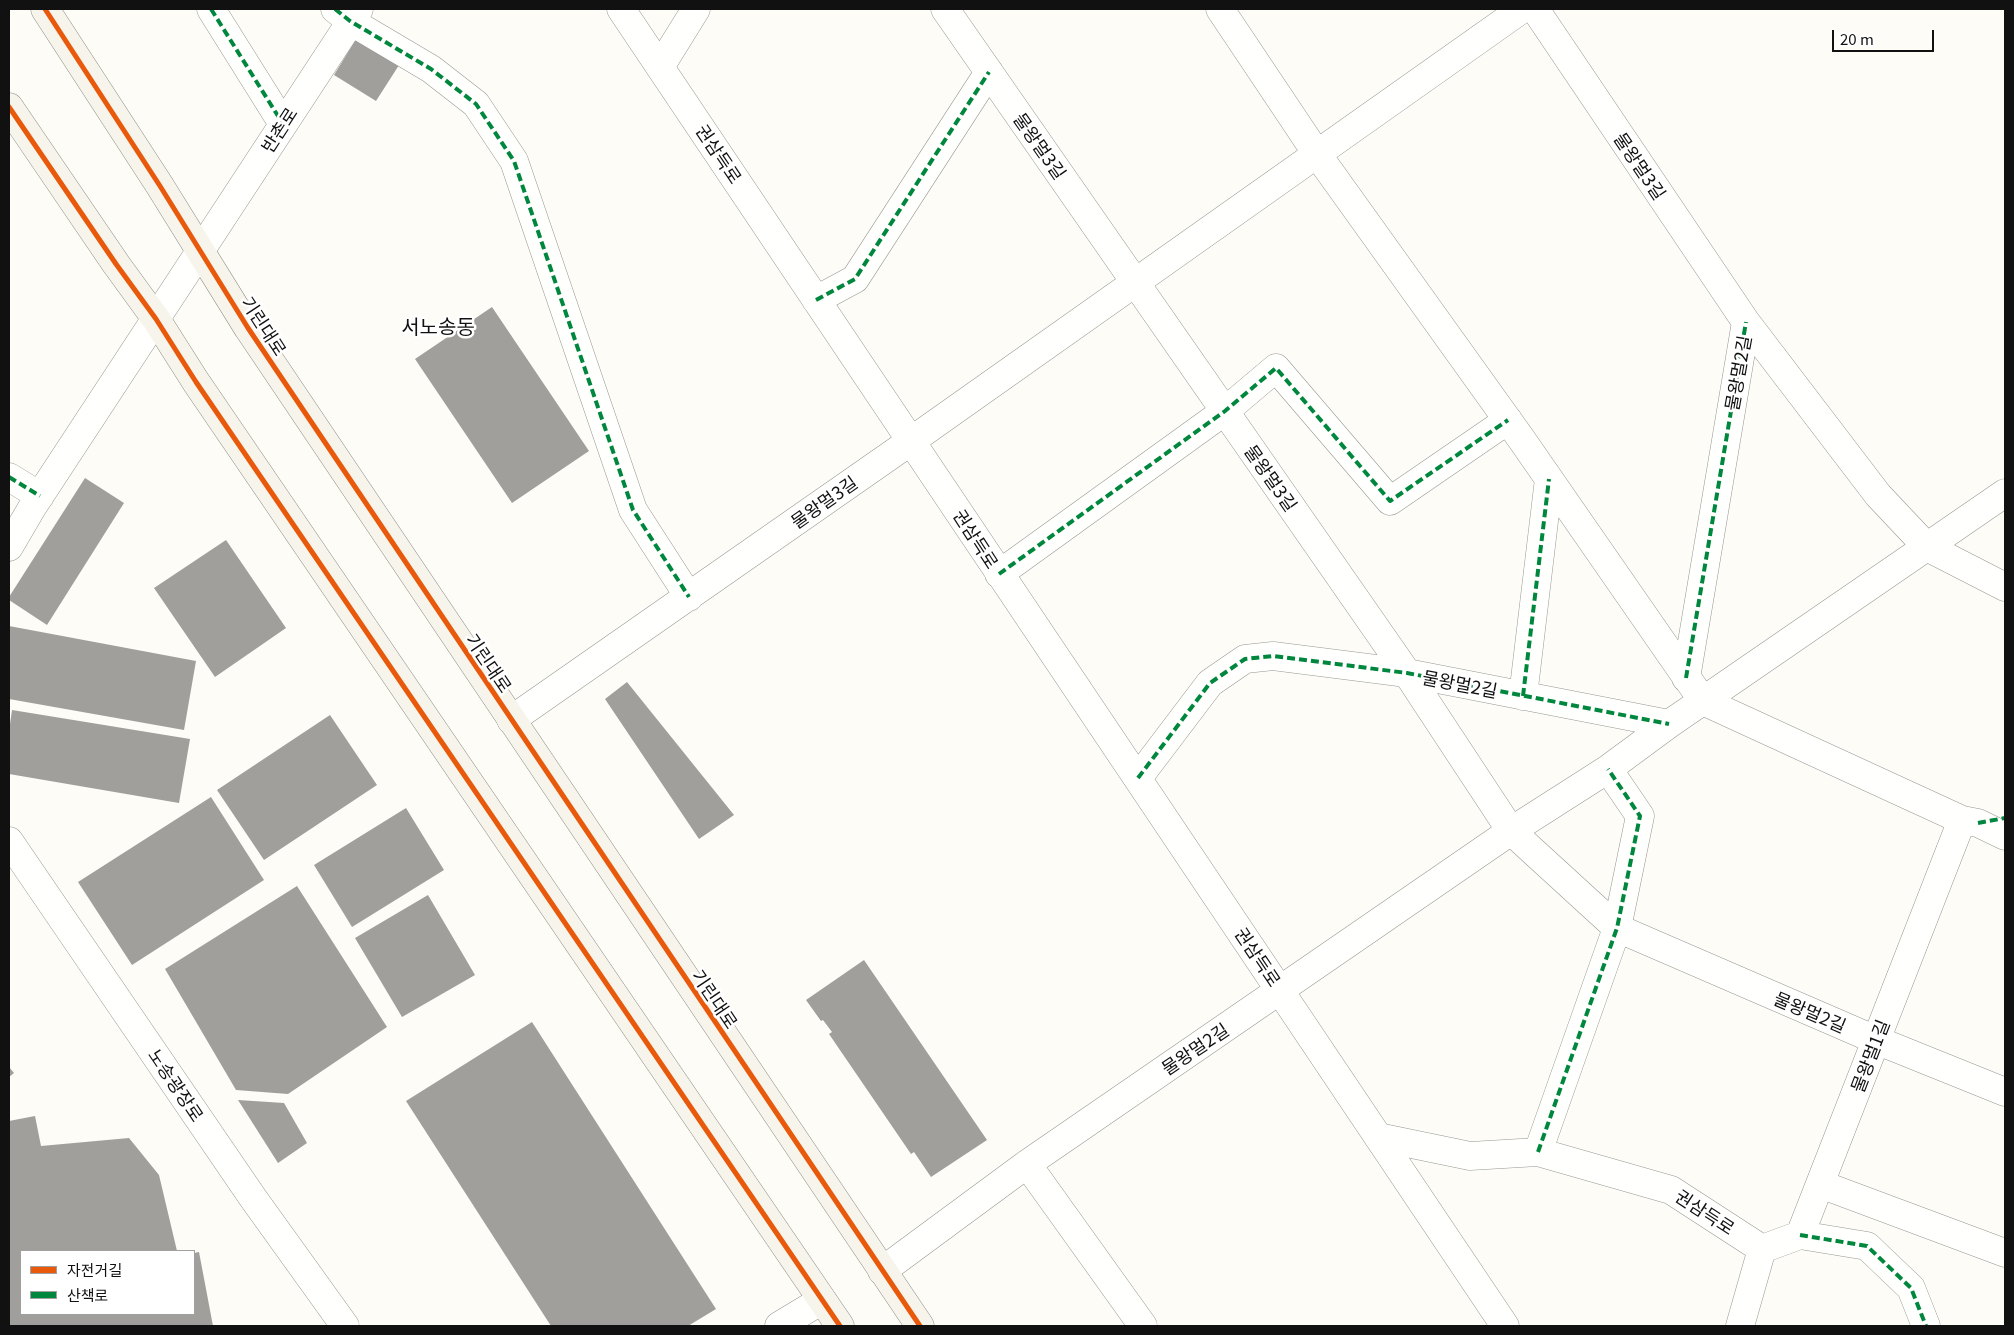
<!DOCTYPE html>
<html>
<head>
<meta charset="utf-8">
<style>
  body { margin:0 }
  #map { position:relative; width:2014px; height:1335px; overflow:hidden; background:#fdfcf7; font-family:Georgia,"Noto Sans KR",serif }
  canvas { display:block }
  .frame { position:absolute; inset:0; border:10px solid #111; pointer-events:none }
  .legend { position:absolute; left:20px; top:1250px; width:175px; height:65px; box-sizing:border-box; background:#fff; border:1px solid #a0a0a0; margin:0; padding:6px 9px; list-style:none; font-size:15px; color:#111 }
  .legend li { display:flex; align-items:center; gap:10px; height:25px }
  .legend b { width:25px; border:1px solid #a0a0a0 }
  .scale { position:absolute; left:1832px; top:30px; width:102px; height:22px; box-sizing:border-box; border:2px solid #111; border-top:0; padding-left:6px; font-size:15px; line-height:18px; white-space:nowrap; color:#111; -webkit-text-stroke:4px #fff; paint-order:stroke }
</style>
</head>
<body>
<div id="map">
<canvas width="2014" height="1335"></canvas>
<div class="frame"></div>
<ul class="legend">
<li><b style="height:6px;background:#e8590c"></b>자전거길</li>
<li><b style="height:6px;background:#00873e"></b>산책로</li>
</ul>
<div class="scale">20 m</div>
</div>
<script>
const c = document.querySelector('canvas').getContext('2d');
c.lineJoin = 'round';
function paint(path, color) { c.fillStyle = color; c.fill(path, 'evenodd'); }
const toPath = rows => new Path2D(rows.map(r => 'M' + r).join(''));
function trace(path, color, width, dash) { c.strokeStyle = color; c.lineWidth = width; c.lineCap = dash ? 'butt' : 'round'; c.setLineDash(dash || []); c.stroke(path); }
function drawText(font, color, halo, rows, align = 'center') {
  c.font = font + ' Georgia,"Noto Sans KR",serif'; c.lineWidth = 5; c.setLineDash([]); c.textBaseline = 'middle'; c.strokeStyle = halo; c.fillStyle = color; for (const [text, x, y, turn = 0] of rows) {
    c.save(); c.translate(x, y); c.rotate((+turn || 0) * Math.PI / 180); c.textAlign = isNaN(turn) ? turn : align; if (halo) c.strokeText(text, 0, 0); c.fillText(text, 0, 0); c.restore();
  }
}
const building = toPath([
  [358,36,401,62,376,101,334,75],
  [492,307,589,451,512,503,415,359],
  [85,478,124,503,47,625,9,600,9,597],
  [226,540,286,628,215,677,154,588],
  [9,626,196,661,184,730,9,699],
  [627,682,734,815,699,839,605,699],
  [12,710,190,739,179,803,9,774,9,731],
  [330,715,377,785,264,860,217,790],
  [211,797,264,880,132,965,78,882],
  [406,808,444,870,352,927,314,865],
  [297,886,387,1027,288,1094,236,1090,165,969],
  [428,895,475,975,402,1017,355,938],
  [864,960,987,1140,931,1177,914,1152,911,1154,829,1034,832,1032,823,1020,821,1021,806,1000],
  [532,1022,716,1309,688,1326,551,1326,406,1101],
  [9,1067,14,1073,9,1077],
  [238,1100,284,1103,307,1143,278,1163],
  [35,1116,41,1146,129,1138,159,1175,177,1251,21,1251,21,1314,194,1314,194,1253,199,1252,213,1326,9,1326,9,1121]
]);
const street = toPath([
  [211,9,283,124],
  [335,9,350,21,431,69,476,104,514,161,633,510,689,597],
  [621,9,1505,1326],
  [945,9,1407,673,1511,831,1617,928,1876,1040,2005,1092],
  [1220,9,1317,154,1522,440,1703,701,1962,820,1978,823,2005,836],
  [1535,9,1746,322,1878,495,1927,547,2005,587],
  [660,67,696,9],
  [816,300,855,279,989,72],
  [9,477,40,496],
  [9,547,33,506,359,9],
  [999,574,1225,411,1276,368,1390,501,1508,420],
  [1686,678,1746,322],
  [1523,696,1549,479],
  [511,720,911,441,1522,9],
  [1138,778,1210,683,1245,659,1273,656,1407,673,1669,724],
  [9,841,253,1198,345,1326],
  [1378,1137,1470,1156,1538,1152,1671,1190,1762,1249,1740,1326],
  [1538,1152,1617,928,1640,816,1608,769],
  [1027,1164,1143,1326],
  [1820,1184,2005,1253],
  [1800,1235,1962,820],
  [1762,1249,1800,1235,1867,1246,1911,1288,1926,1326],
  [882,1271,1027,1164,1511,831,1608,769,1669,724,2005,493],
  [779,1326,822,1300]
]);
const secondary = toPath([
  [45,9,160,186,248,328,920,1326],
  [9,107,116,264,156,319,196,382,840,1326]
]);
const quiet = toPath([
  [211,9,283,124],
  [335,9,350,21,431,69,476,104,514,161,633,510,689,597],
  [816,300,855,279,989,72],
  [9,477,40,496],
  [999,574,1225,411,1276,368,1390,501,1508,420],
  [1686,678,1746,322],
  [1523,696,1549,479],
  [1138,778,1210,683,1245,659,1273,656,1407,673,1669,724],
  [1978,823,2005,818],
  [1538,1152,1617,928,1640,816,1608,769],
  [1800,1235,1867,1246,1911,1288,1926,1326]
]);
const cycleway = toPath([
  [45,9,160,186,248,328,920,1326],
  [9,107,116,264,156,319,196,382,840,1326]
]);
const streetNames = [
  ["반촌로",279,130,-57],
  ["물왕멀3길",1040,146,55],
  ["권삼득로",719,154,56],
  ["물왕멀3길",1640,166,56],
  ["기린대로",264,326,57],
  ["물왕멀2길",1738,373,-80],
  ["물왕멀3길",1271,478,55],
  ["물왕멀3길",824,502,-35],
  ["권삼득로",976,539,57],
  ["기린대로",489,663,56],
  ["물왕멀2길",1460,684,11],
  ["권삼득로",1258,957,56],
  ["기린대로",715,999,56],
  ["물왕멀2길",1810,1012,23],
  ["물왕멀2길",1195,1049,-34],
  ["물왕멀1길",1870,1056,-69],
  ["노송광장로",176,1085,56],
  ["권삼득로",1705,1212,33]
];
const quarterNames = [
  ["서노송동",438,326]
];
paint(building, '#a19f9c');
trace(street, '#979795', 29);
trace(secondary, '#8e8d8b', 29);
trace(street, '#fffffe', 28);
trace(secondary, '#f6f4eb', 28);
trace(quiet, '#00873e', 4, [8, 4]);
trace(cycleway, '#e8590c', 5);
drawText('18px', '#111', '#fff', streetNames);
drawText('20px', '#111', '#fff', quarterNames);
</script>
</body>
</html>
